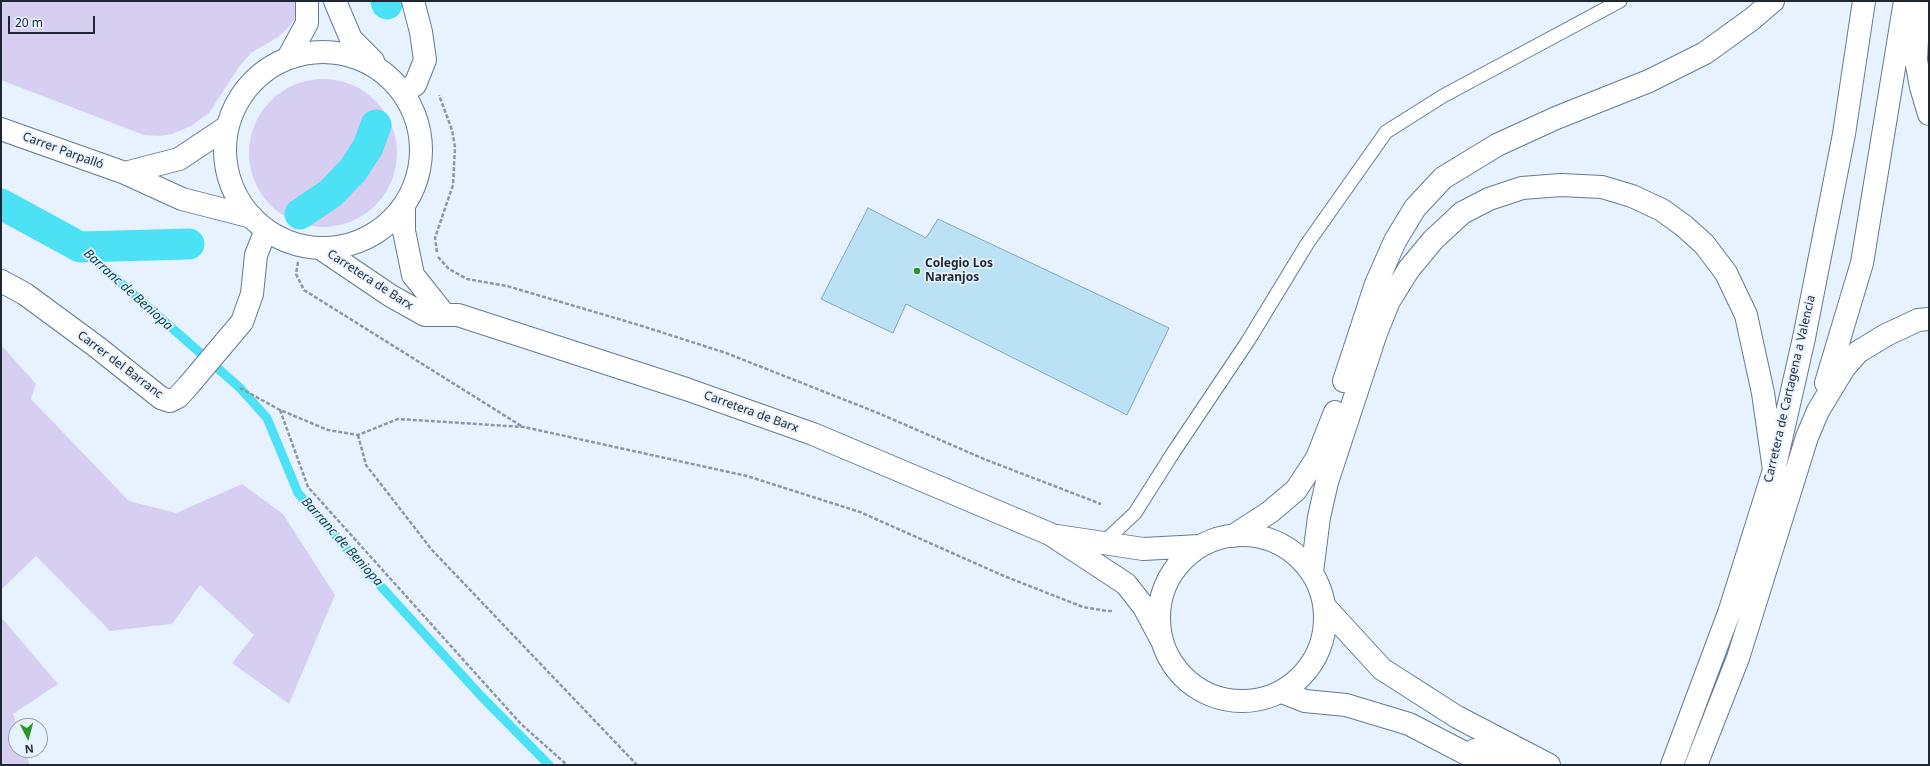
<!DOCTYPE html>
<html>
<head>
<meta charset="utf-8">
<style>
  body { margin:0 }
  #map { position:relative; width:1930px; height:766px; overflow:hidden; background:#e8f2fe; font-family:"Noto Sans",sans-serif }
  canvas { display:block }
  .frame { position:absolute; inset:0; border:2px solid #1e2833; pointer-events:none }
  .north { position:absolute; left:8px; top:718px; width:40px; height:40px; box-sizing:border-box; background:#e8f2fe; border:1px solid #97a1ad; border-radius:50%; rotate:174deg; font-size:11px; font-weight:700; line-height:16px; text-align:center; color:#1e2833 }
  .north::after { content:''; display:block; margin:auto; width:14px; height:18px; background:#2b9722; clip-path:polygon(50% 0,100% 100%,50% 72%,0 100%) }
  .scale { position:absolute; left:8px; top:16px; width:87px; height:18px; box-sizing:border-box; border:2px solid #1e2833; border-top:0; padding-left:5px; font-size:12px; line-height:14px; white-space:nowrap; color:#1e2833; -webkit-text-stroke:3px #e8f2fe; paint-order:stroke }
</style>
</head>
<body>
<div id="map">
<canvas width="1930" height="766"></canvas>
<div class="frame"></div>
<div class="north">N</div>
<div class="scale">20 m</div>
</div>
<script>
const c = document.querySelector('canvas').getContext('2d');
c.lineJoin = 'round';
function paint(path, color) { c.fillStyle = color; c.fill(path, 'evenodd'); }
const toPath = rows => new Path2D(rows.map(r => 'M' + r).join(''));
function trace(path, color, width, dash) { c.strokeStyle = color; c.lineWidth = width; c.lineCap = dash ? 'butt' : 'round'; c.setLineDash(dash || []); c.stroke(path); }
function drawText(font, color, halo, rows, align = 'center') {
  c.font = font + ' "Noto Sans",sans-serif'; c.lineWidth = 3.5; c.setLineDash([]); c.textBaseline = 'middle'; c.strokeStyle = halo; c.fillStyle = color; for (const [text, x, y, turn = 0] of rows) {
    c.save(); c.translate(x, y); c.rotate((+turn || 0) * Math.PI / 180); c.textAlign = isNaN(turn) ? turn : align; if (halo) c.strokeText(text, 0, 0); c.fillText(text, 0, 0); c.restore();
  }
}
const green = toPath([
  [1,1,299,1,301,6,291,25,278,37,251,53,239,67,209,113,191,126,172,134,159,136,144,135,1,80],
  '249 153a74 74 0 1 1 148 0a74 74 0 1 1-148 0Z',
  [1,345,36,384,31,399,129,501,176,513,242,484,283,514,335,595,289,704,232,663,254,635,200,585,172,624,110,631,36,556,1,590],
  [1,617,58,684,13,714,17,726,16,750,25,750,30,765,1,765]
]);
const stream = toPath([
  [80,247,240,388,267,418,298,493,355,558,482,697,549,765]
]);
const canal = toPath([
  [386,1,387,4],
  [1,204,80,247,189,244],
  [300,214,331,193,353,170,368,147,376,125]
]);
const building = toPath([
  [868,208,926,238,938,219,1169,328,1127,415,906,304,893,333,821,299,868,208]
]);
const path = toPath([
  [437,252,435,238,453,185,455,147,452,130,439,95],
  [438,257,449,269,467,279,507,286,642,326,726,353,878,413,984,459,1101,504],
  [298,262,296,274,304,290,523,427],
  [240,388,280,410,328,430,358,435,398,419,524,427,747,476,860,512,1004,576,1083,607,1107,611,1113,611],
  [280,410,308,487,521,724,567,765],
  [358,435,366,465,432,550,637,765]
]);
const lane = toPath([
  [1103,543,1135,513,1173,453,1248,341,1307,244,1386,132,1443,96,1620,1]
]);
const street = toPath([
  [403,91,415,85,425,60,421,32,413,1],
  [1,129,125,173,182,199,252,217],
  [125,173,179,159,227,127],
  [1,281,25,294,97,347,161,398,170,401,178,397,188,386,242,322,252,294,256,255,266,230]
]);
const secondary = toPath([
  [335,1,351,39,373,61],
  '225 150a98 98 0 1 1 196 0a98 98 0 1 1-196 0Z',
  [288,58,307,23,307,1],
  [404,206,404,231,413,275,444,314],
  [320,248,391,296,425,315,458,315,686,389,813,434,1050,534,1126,584,1144,607,1161,639],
  '1159 618a83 83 0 1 1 166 0a83 83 0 1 1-166 0Z',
  [1057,536,1143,549,1200,546],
  [1326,608,1382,669,1457,717,1549,765],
  [1282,692,1305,701,1346,705,1409,724,1488,765],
  [1475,750,1492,755,1514,765]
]);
const highway = toPath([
  [1919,1,1916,60,1921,87,1929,114],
  [1344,381,1376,284,1395,241,1415,208,1443,178,1497,145,1556,118,1649,81,1705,53,1752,19,1773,1],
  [1826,383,1862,263,1905,1],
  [1233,536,1270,512,1296,490,1317,458,1335,412],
  [1312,572,1319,517,1327,482,1376,333,1389,301,1409,269,1433,240,1462,213,1489,199,1522,188,1561,185,1602,187,1632,196,1662,210,1684,226,1704,244,1726,273,1746,315,1763,393,1774,470],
  [1672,765,1729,613,1774,470,1804,338,1844,134,1864,1],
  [1696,765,1738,658,1807,437,1818,411,1844,368,1858,352,1886,335,1918,320,1929,319]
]);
const markers = [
  [917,271,4,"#2b9722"]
];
const streetNames = [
  ["Carrer Parpalló",63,151,20],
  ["Carretera de Barx",370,280,33],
  ["Carrer del Barranc",120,365,37],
  ["Carretera de Cartagena a Valencia",1790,389,-77],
  ["Carretera de Barx",751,412,20]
];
const poiNames = [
  ["Colegio Los",925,264],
  ["Naranjos",925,278]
];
const waterNames = [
  ["Barranc de Beniopa",128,290,42],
  ["Barranc de Beniopa",342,542,48]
];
paint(green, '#d6cff2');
trace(stream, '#4ce1f4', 9);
trace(canal, '#4ce1f4', 31);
paint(building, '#bbe1f4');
trace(building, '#83a7b9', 1);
trace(lane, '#637b94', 15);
trace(street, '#637b94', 24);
trace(secondary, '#637b94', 24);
trace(highway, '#637b94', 24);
trace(path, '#8e98a4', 2.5, [4, 2]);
trace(lane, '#fff', 13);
trace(street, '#fff', 22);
trace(secondary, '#fff', 22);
trace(highway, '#fff', 22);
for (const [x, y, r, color] of markers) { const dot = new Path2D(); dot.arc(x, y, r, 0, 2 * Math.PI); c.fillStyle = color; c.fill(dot); trace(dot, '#e8f2fe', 1.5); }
drawText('12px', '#1e2833', '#e8f2fe', streetNames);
drawText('bold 12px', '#1e2833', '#e8f2fe', poiNames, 'left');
drawText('italic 13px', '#00474e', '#e8f2fe', waterNames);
</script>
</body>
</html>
